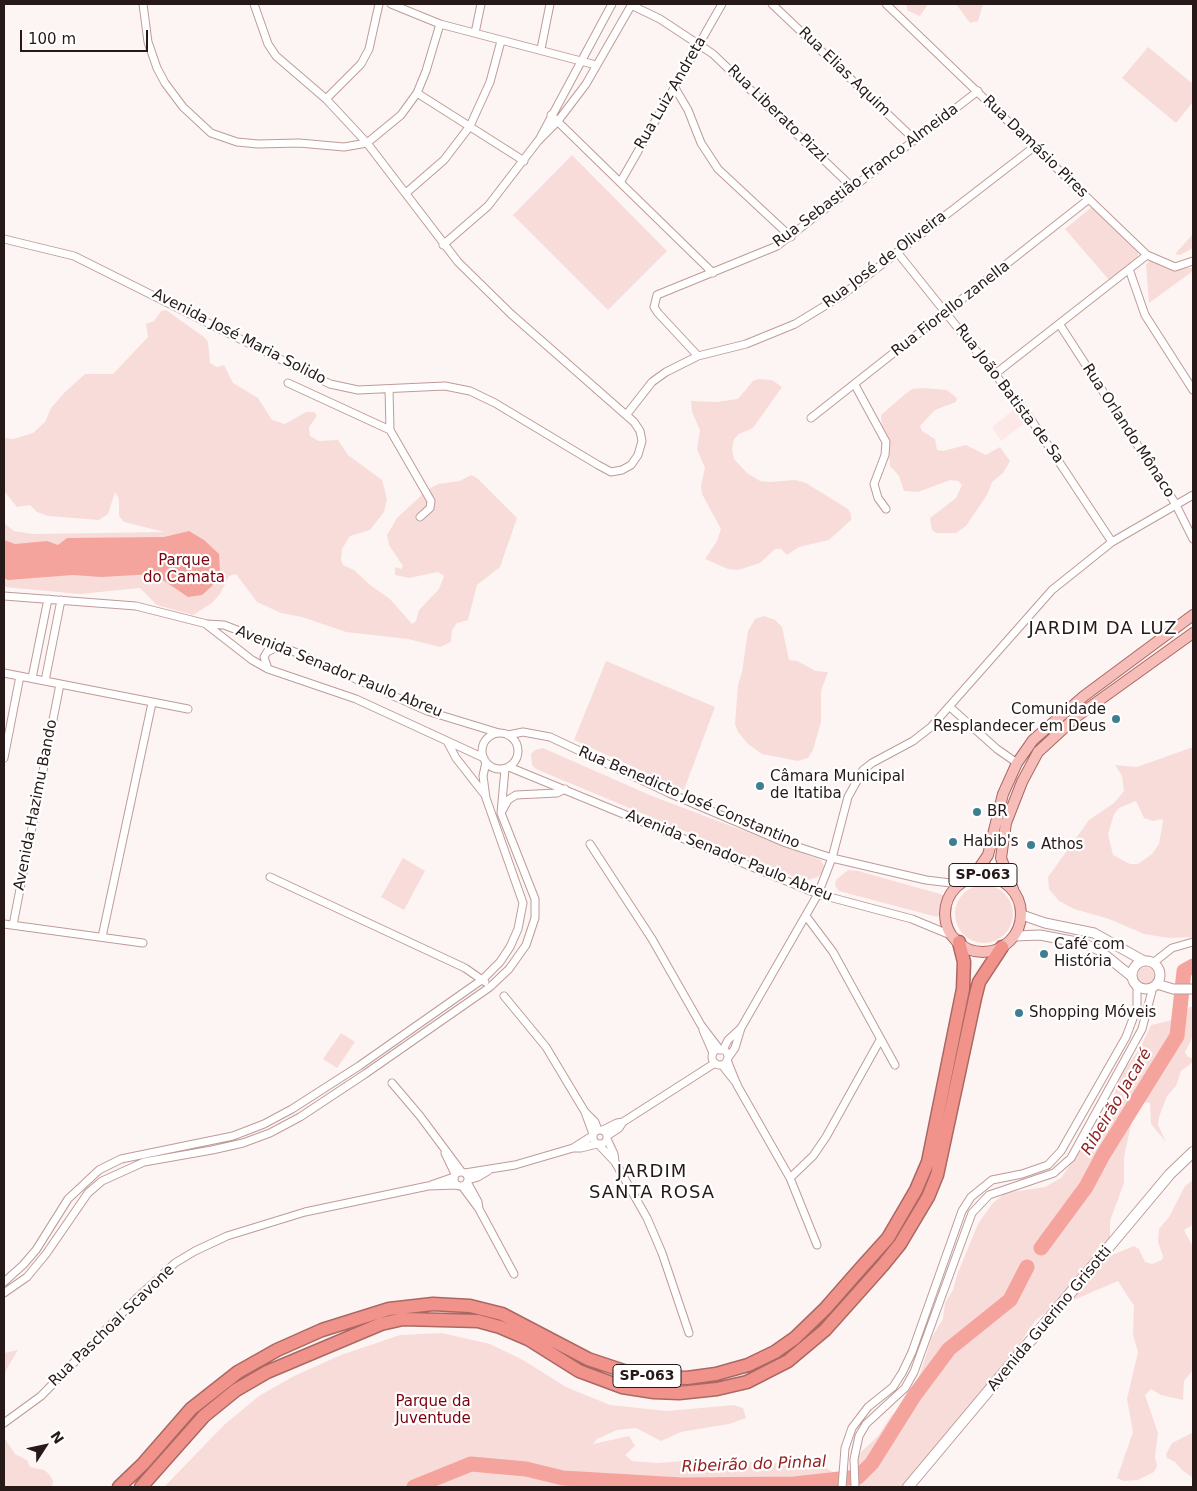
<!DOCTYPE html>
<html>
<head>
<meta charset="utf-8">
<style>
  body { margin:0 }
  #map { position:relative; width:1197px; height:1491px; overflow:hidden; background:#fdf5f4; font-family:"DejaVu Sans",sans-serif }
  canvas { display:block }
  .frame { position:absolute; inset:0; border:5px solid #261918; pointer-events:none }
  .north { position:absolute; left:20px; top:1421px; width:50px; height:50px; -webkit-text-stroke:4px #fff; paint-order:stroke; rotate:55deg; font-size:14px; font-weight:700; line-height:20px; text-align:center; color:#261918 }
  .north::after { content:''; display:block; margin:auto; width:18px; height:22px; background:#261918; clip-path:polygon(50% 0,100% 100%,50% 72%,0 100%) }
  .scale { position:absolute; left:20px; top:30px; width:128px; height:22px; box-sizing:border-box; border:2px solid #261918; border-top:0; padding-left:6px; font-size:15px; line-height:18px; white-space:nowrap; color:#261918; -webkit-text-stroke:4px #fff; paint-order:stroke }
</style>
</head>
<body>
<div id="map">
<canvas width="1197" height="1491"></canvas>
<div class="frame"></div>
<div class="north">N</div>
<div class="scale">100 m</div>
</div>
<script>
const c = document.querySelector('canvas').getContext('2d');
c.lineJoin = 'round';
function paint(path, color) { c.fillStyle = color; c.fill(path, 'evenodd'); }
const toPath = rows => new Path2D(rows.map(r => 'M' + r).join(''));
function trace(path, color, width, dash) { c.strokeStyle = color; c.lineWidth = width; c.lineCap = dash ? 'butt' : 'round'; c.setLineDash(dash || []); c.stroke(path); }
function drawText(font, color, halo, rows, align = 'center') {
  c.font = font + ' "DejaVu Sans",sans-serif'; c.lineWidth = 4.5; c.setLineDash([]); c.textBaseline = 'middle'; c.strokeStyle = halo; c.fillStyle = color; for (const [text, x, y, turn = 0] of rows) {
    c.save(); c.translate(x, y); c.rotate((+turn || 0) * Math.PI / 180); c.textAlign = isNaN(turn) ? turn : align; if (halo) c.strokeText(text, 0, 0); c.fillText(text, 0, 0); c.restore();
  }
}
const built = toPath([
  [1017,407,1028,421,1001,441,992,427]
]);
const green = toPath([
  [906,4,928,4,920,16,908,11],
  [956,4,983,4,978,21,970,23],
  [1148,47,1193,84,1193,102,1176,123,1122,78],
  [572,155,667,251,608,310,513,215],
  [1093,206,1138,247,1138,257,1109,280,1065,229],
  [1193,234,1193,248,1180,255,1175,254],
  [1151,260,1172,268,1193,268,1193,271,1149,303,1146,264],
  [166,310,204,337,208,342,210,363,217,367,224,365,233,383,258,398,272,420,285,424,306,412,314,412,317,416,309,427,310,436,319,441,338,440,348,455,382,480,387,499,384,512,370,530,350,536,342,549,341,560,343,565,354,570,370,585,390,599,412,624,416,621,419,610,439,589,444,576,438,572,409,578,395,575,395,567,401,569,403,566,389,545,387,535,397,518,427,490,438,484,460,481,471,475,477,478,517,518,500,567,477,585,468,620,457,623,452,630,451,642,440,647,408,639,346,632,302,617,281,613,257,602,236,574,229,576,220,594,212,603,193,615,157,605,140,588,80,594,4,587,4,523,14,531,33,534,164,532,124,522,119,516,119,499,115,492,108,514,99,520,48,516,37,512,30,505,17,507,4,491,4,438,13,439,33,433,45,422,51,408,65,392,85,374,113,374,148,337,146,324,154,321,161,311],
  [758,379,772,380,782,387,753,428,739,434,734,439,732,449,734,459,747,473,760,481,770,482,795,480,806,483,848,509,851,514,851,520,829,540,799,547,787,555,781,549,775,549,760,563,738,570,728,569,705,559,717,541,721,529,702,494,701,486,705,468,697,449,700,430,692,412,691,401,716,402,738,399,753,381],
  [923,388,947,390,957,398,956,402,935,410,920,426,922,431,935,439,937,450,943,451,966,445,986,455,1000,447,1010,461,1003,473,992,482,987,495,966,526,956,533,936,533,932,530,930,518,956,498,962,485,958,481,950,480,918,492,904,491,899,476,890,466,889,453,882,435,881,415,904,395,912,389],
  [764,616,775,620,782,627,789,660,797,661,816,671,828,672,821,691,821,722,813,750,808,758,798,761,762,754,748,744,738,732,735,724,738,685,742,672,748,631,755,619],
  [606,661,715,707,684,790,574,740],
  [1193,747,1193,937,1169,938,1144,934,1109,919,1074,909,1059,901,1049,889,1048,877,1089,820,1114,803,1124,791,1122,776,1115,765,1137,767],
  [1136,801,1144,818,1153,821,1162,819,1163,821,1159,844,1152,854,1138,864,1130,864,1113,855,1108,834,1114,814,1119,808],
  [543,748,652,796,821,860,824,866,823,872,818,877,804,881,536,769,532,765,531,754,535,750],
  [403,858,425,871,404,910,381,897],
  [848,870,858,871,944,895,940,915,937,917,839,891,835,886,836,880],
  '955 914a29 29 0 1 1 58 0a29 29 0 1 1-58 0Z',
  '1137 976a9 9 0 1 1 18 0a9 9 0 1 1-18 0Z',
  [1190,1007,1193,1007,1193,1036,1185,1052,1187,1056,1193,1059,1193,1062,1181,1071,1176,1086,1167,1096,1159,1117,1158,1125,1166,1142,1151,1124,1150,1103,1144,1102,1133,1116,1124,1157,1124,1183,1110,1221,1110,1238,1105,1258,1134,1246,1139,1249,1145,1262,1152,1264,1162,1260,1163,1256,1158,1242,1159,1229,1169,1217,1185,1186,1193,1180,1193,1225,1184,1230,1193,1247,1193,1370,1184,1381,1183,1400,1161,1395,1151,1389,1145,1395,1158,1433,1155,1457,1157,1466,1154,1472,1138,1480,1124,1481,1117,1478,1133,1432,1127,1399,1138,1352,1133,1335,1134,1306,1118,1281,1046,1312,1036,1320,994,1381,944,1436,903,1487,858,1487,857,1456,878,1436,891,1416,913,1395,932,1337,943,1319,945,1303,953,1290,957,1275,978,1224,992,1204,1005,1193,1045,1187,1061,1178,1097,1125,1114,1095,1122,1073,1140,1048,1151,1025,1172,1020],
  [341,1033,355,1042,337,1068,323,1059],
  [442,1333,490,1344,523,1360,566,1387,610,1405,667,1411,734,1405,743,1408,746,1418,729,1424,681,1432,661,1441,636,1428,617,1430,597,1439,593,1444,629,1436,635,1446,625,1455,632,1461,658,1463,695,1460,716,1463,768,1462,800,1467,825,1467,834,1473,838,1487,164,1487,224,1425,259,1396,294,1376,341,1355,400,1335],
  [18,1350,6,1370,4,1382,4,1353],
  [1193,1420,1193,1478,1182,1470,1175,1462,1167,1458,1166,1454,1172,1443,1192,1433],
  [4,1437,15,1454,27,1460,30,1467,44,1470,50,1475,53,1481,52,1487,4,1487]
]);
const water = toPath([
  [189,531,204,540,219,554,220,572,212,586,202,595,188,597,154,574,101,577,73,575,8,580,4,578,4,540,15,544,47,541,58,545,67,538,164,537]
]);
const river = toPath([
  [1041,1248,1086,1187,1103,1155,1177,1036,1184,971,1193,966],
  [414,1487,471,1464,526,1469,563,1478,681,1485,794,1484,858,1477,872,1463,914,1396,949,1349,1010,1300,1027,1267]
]);
const minor = toPath([
  [143,4,148,42,157,68,165,83,183,107,211,133,237,142,258,144,299,143,344,147,367,143,401,115,417,93,426,71,440,24],
  [391,4,440,24,596,65],
  [772,4,915,140],
  [886,4,1147,255,1175,267,1193,261],
  [631,5,660,19,713,54,852,187],
  [475,33,481,4],
  [541,49,550,4],
  [675,88,688,110,701,143,718,169,791,237],
  [417,93,524,161],
  [326,99,361,64,369,49,379,4],
  [551,115,713,273],
  [539,140,612,4],
  [621,181,722,4],
  [406,193,444,160,470,126,490,82,501,41],
  [4,239,74,256,330,384,358,390,445,386,470,391,495,403,598,465,611,472,622,470,631,465,638,455,642,441,640,431,634,422,511,314,458,262,367,143,326,99,276,56,268,44,254,4],
  [443,245,488,206,538,141,558,121,586,84,632,4],
  [897,252,1030,418,1112,542],
  [1129,269,1145,315,1193,390],
  [1060,325,1175,503,1193,539],
  [698,356,658,313,654,307,657,295,777,246,978,91],
  [995,374,1147,255],
  [288,383,390,430],
  [855,385,886,442,885,455,874,484,878,498,886,509],
  [389,389,390,430,431,501,430,508,420,517],
  [627,414,652,382,666,372,698,356,746,344,795,324,841,296,1034,147],
  [811,418,1089,199],
  [4,596,136,606,207,624,224,625,300,654,427,711,499,733],
  [207,625,252,660,268,669,356,699,484,758],
  [268,669,264,657,267,652,279,646],
  [4,673,188,709],
  [32,678,48,599],
  [45,681,61,600],
  [950,707,997,749,1017,763],
  '482 751a18 18 0 1 1 36 0a18 18 0 1 1-36 0Z',
  [508,735,523,732,550,737,669,793,786,843,832,858,926,880,959,884],
  [448,743,456,758,485,795],
  [4,758,20,676],
  [509,767,818,894,912,919,953,936],
  [502,811,508,800,516,795,557,793,565,789],
  [590,844,652,939,701,1025,720,1050],
  [270,877,465,968,485,982],
  [806,916,833,952,895,1065],
  [4,924,143,943],
  [13,925,60,684],
  [102,937,152,703],
  [1153,963,1172,948,1193,942],
  [504,996,546,1047,585,1112,593,1134],
  [703,1030,713,1053],
  '712 1057a8 8 0 1 1 16 0a8 8 0 1 1-16 0Z',
  [723,1050,728,1040,741,1028],
  [728,1058,735,1048,741,1028,818,894,832,858,848,797,863,770,872,763,913,741,931,727,1052,590,1112,542,1193,495],
  [727,1060,737,1085,790,1178,817,1245],
  [722,1065,737,1084],
  [392,1083,420,1116,461,1171],
  [585,1112,595,1122,598,1130],
  '593 1137a7 7 0 1 1 14 0a7 7 0 1 1-14 0Z',
  [603,1130,617,1123,623,1122],
  [607,1136,619,1128,623,1122,715,1063],
  [607,1139,614,1154,615,1162],
  [599,1145,615,1162,647,1218,662,1253,689,1333],
  [573,1148,592,1136],
  [445,1153,455,1174],
  '454 1179a7 7 0 1 1 14 0a7 7 0 1 1-14 0Z',
  [465,1173,515,1165,573,1148,581,1148,597,1144],
  [790,1178,813,1156,826,1137,880,1040],
  [468,1180,478,1177,488,1171],
  [467,1182,478,1202,479,1209],
  [431,1185,454,1177],
  [462,1186,479,1209,514,1274],
  [4,1282,23,1265,36,1250,68,1199,99,1170,121,1159,233,1136,264,1124,292,1109,359,1066,483,979,500,962,510,947,518,929,523,903,486,798,483,776,486,762],
  [4,1293,27,1277,46,1254,88,1193,102,1181,144,1162,212,1150,243,1143,270,1133,300,1117,365,1074,490,987,509,969,526,945,535,918,535,899,501,813,505,769],
  [4,1423,41,1396,138,1297,175,1263,195,1251,227,1236,305,1212,428,1186,457,1185],
  [842,1487,845,1448,852,1428,868,1407,893,1387,902,1373,912,1352,962,1211,971,1197,992,1180,1022,1174,1048,1165,1061,1151,1126,1037,1137,1008,1137,987],
  [855,1487,854,1459,859,1436,866,1424,905,1388,914,1372,972,1213,989,1195,1054,1173,1071,1158,1142,1029,1153,987]
]);
const tertiary = toPath([
  [1022,915,1045,923,1094,933,1144,961],
  [1014,936,1040,935,1082,943,1099,950,1131,976],
  '1132 975a14 14 0 1 1 28 0a14 14 0 1 1-28 0Z',
  [1157,984,1173,989,1193,989]
]);
const secondary = toPath([
  [908,1487,1170,1174,1193,1152]
]);
const primary = toPath([
  '945 914a38 38 0 1 1 76 0a38 38 0 1 1-76 0Z',
  [973,877,988,855,1003,794,1017,763,1033,740,1084,696,1193,615],
  [1013,889,1001,858,1006,823,1022,782,1038,752,1076,717,1193,633]
]);
const motorway = toPath([
  [119,1487,143,1464,191,1409,238,1372,277,1350,322,1330,389,1309,433,1304,470,1306,502,1314,588,1359,627,1372,655,1377,687,1378,716,1374,748,1365,775,1352,795,1338,825,1309,861,1268,888,1238,916,1190,928,1162,963,989,964,962,959,942],
  [141,1487,204,1416,236,1390,267,1372,381,1324,403,1319,478,1321,500,1327,528,1339,579,1371,622,1387,654,1392,679,1393,717,1389,747,1382,788,1361,825,1330,883,1265,900,1244,928,1197,937,1175,975,998,979,982,1002,947]
]);
const markers = [
  [1116,719,5,"#3d7f90"],
  [760,786,5,"#3d7f90"],
  [977,812,5,"#3d7f90"],
  [953,842,5,"#3d7f90"],
  [1031,845,5,"#3d7f90"],
  [1044,954,5,"#3d7f90"],
  [1019,1013,5,"#3d7f90"]
];
const shields = [
  [983,875,68],
  [647,1376,68]
];
const shieldNames = [
  ["SP-063",983,875],
  ["SP-063",647,1376]
];
const streetNames = [
  ["Rua Elias Aquim",844,72,44],
  ["Rua Luiz Andreta",671,93,-60],
  ["Rua Liberato Pizzi",777,114,44],
  ["Rua Damásio Pires",1035,147,44],
  ["Rua Sebastião Franco Almeida",866,176,-37],
  ["Rua José de Oliveira",885,260,-37],
  ["Rua Fiorello zanella",951,309,-38],
  ["Avenida José Maria Solido",239,337,27],
  ["Rua João Batista de Sa",1009,394,53],
  ["Rua Orlando Mônaco",1128,431,57],
  ["Avenida Senador Paulo Abreu",339,672,22],
  ["Rua Benedicto José Constantino",689,798,23],
  ["Avenida Hazimu Bando",36,805,-79],
  ["Avenida Senador Paulo Abreu",729,856,22],
  ["Avenida Guerino Grisotti",1050,1319,-50],
  ["Rua Paschoal Scavone",112,1326,-44]
];
const parkNames = [
  ["Parque",184,561],
  ["do Camata",184,578],
  ["Parque da",433,1402],
  ["Juventude",433,1419]
];
const poiNames = [
  ["Comunidade",1106,710,"right"],
  ["Resplandecer em Deus",1106,727,"right"],
  ["Câmara Municipal",770,777],
  ["de Itatiba",770,794],
  ["BR",987,812],
  ["Habib's",963,842],
  ["Athos",1041,845],
  ["Café com",1054,945],
  ["História",1054,962],
  ["Shopping Móveis",1029,1013]
];
const waterNames = [
  ["Ribeirão Jacaré",1117,1102,-59],
  ["Ribeirão do Pinhal",754,1465,-2]
];
const quarterNames = [
  ["JARDIM DA LUZ",1103,629],
  ["JARDIM",652,1172],
  ["SANTA ROSA",652,1193]
];
paint(built, '#fce8e6');
paint(green, '#f8dcd9');
paint(water, '#f4a49d');
trace(river, '#f4a49d', 15);
trace(minor, '#bf9b98', 9);
trace(tertiary, '#bf9b98', 11);
trace(secondary, '#bf9b98', 12);
trace(primary, '#aa6863', 12);
trace(motorway, '#aa6863', 15);
trace(minor, '#fff', 7);
trace(tertiary, '#fff', 9);
trace(secondary, '#fff', 10);
trace(primary, '#f7beb9', 10);
trace(motorway, '#f1938b', 12);
for (const [x, y, r, color] of markers) { const dot = new Path2D(); dot.arc(x, y, r, 0, 2 * Math.PI); c.fillStyle = color; c.fill(dot); trace(dot, '#fff', 2); }
for (const [x, y, w] of shields) { const box = new Path2D(); box.roundRect(x - w / 2, y - 11.5, w, 23, 4); c.fillStyle = '#fff'; c.fill(box); trace(box, '#261918', 1); }
drawText('bold 14px', '#261918', null, shieldNames);
drawText('15px', '#261918', '#fff', streetNames);
drawText('15px', '#7c010f', '#fff', parkNames);
drawText('15px', '#261918', '#fff', poiNames, 'left');
drawText('italic 16px', '#922122', '#fff', waterNames);
c.letterSpacing = '1px';
drawText('18px', '#261918', '#fff', quarterNames);
c.letterSpacing = '0px';
</script>
</body>
</html>
